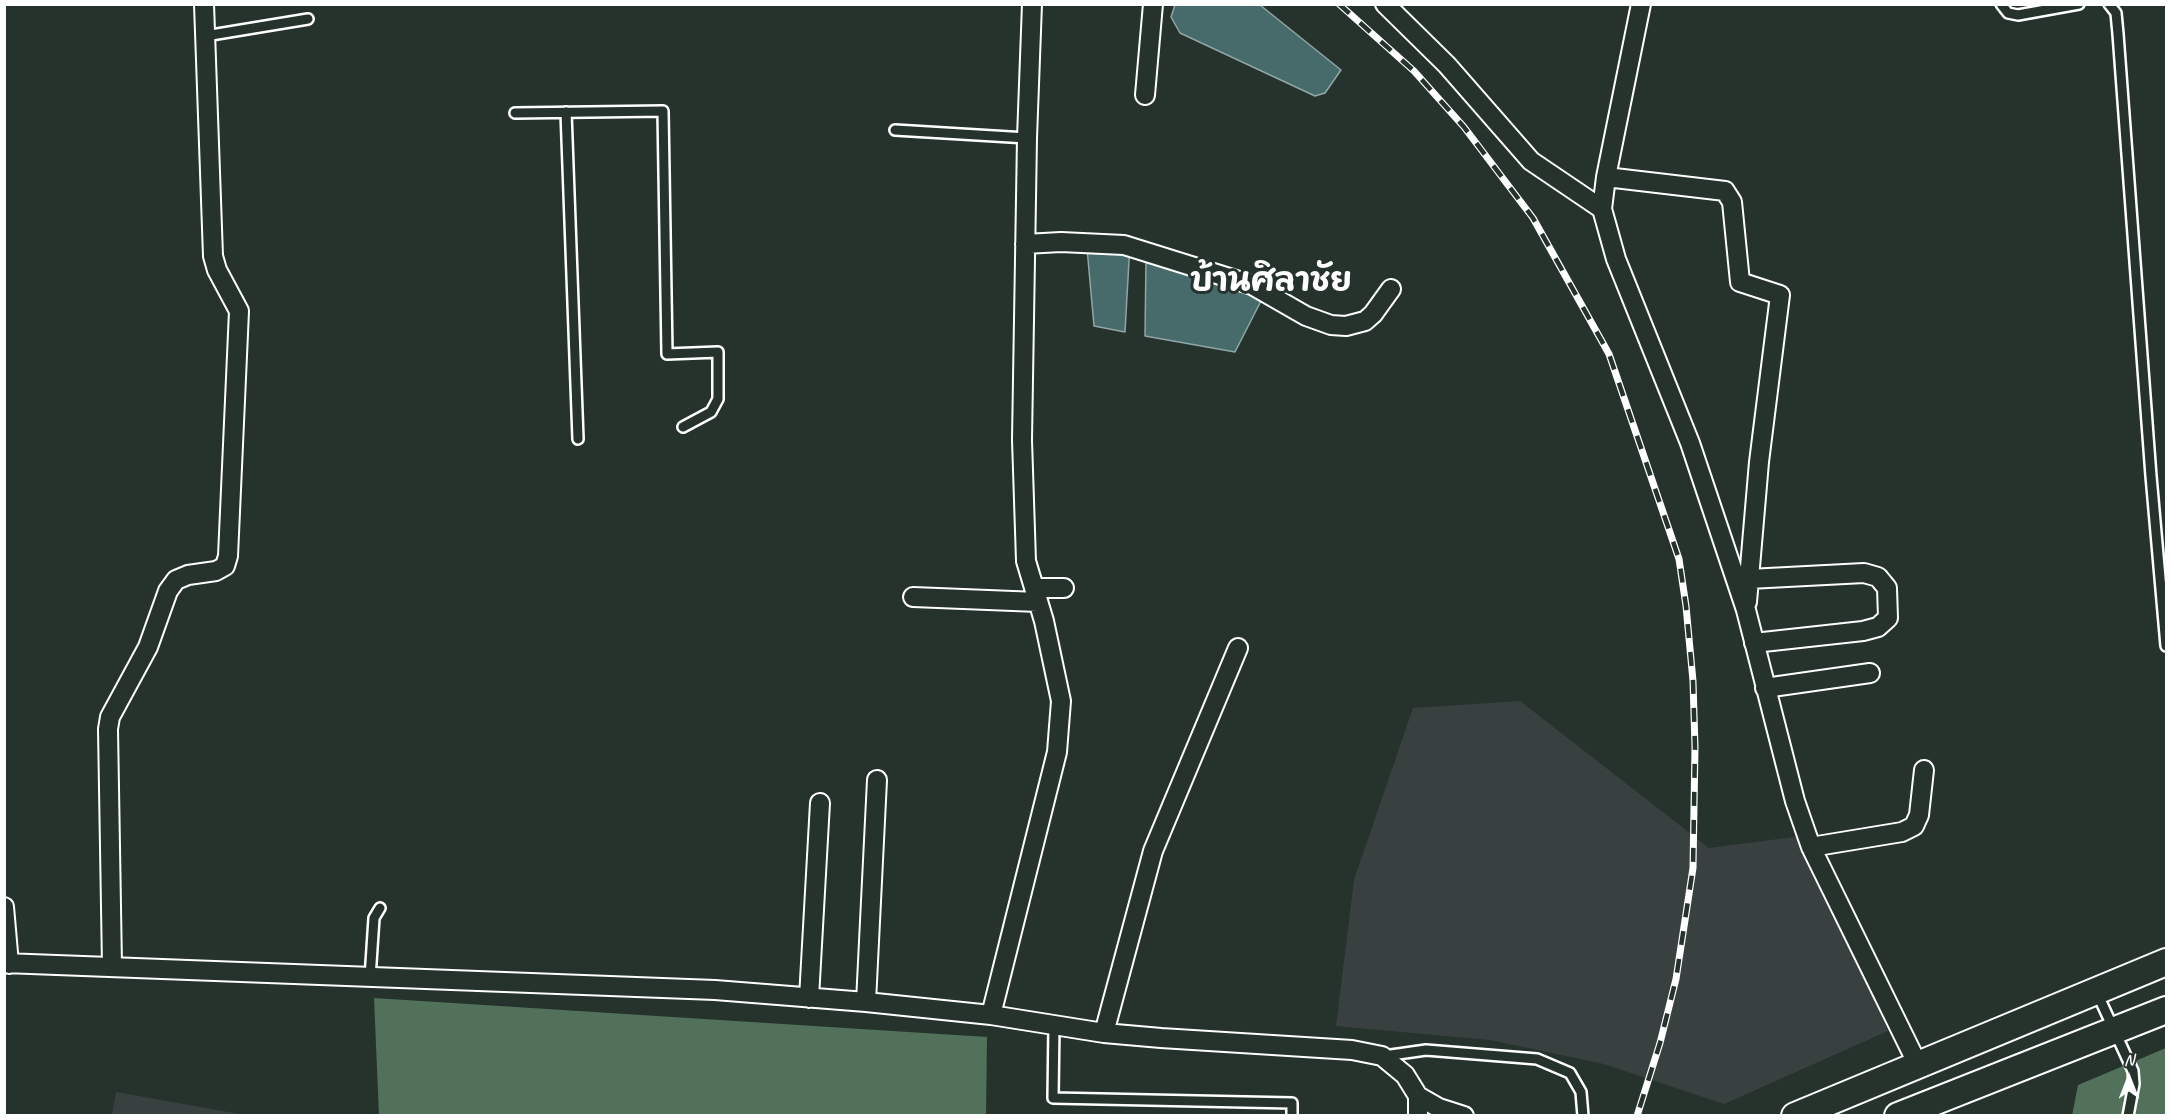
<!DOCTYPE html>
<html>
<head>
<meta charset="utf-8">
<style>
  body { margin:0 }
  #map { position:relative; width:2171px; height:1120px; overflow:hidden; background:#26332d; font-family:Caveat,sans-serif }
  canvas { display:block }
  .frame { position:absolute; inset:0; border:6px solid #fff; pointer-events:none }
  .north { position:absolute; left:2099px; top:1048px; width:60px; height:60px; -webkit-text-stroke:4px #26332d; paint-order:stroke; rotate:0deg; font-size:16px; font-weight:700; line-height:24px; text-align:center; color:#fff }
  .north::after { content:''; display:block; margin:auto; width:21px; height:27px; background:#fff; clip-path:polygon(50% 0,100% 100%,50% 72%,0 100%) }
</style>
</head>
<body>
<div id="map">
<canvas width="2171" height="1120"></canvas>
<div class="frame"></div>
<div class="north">N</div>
</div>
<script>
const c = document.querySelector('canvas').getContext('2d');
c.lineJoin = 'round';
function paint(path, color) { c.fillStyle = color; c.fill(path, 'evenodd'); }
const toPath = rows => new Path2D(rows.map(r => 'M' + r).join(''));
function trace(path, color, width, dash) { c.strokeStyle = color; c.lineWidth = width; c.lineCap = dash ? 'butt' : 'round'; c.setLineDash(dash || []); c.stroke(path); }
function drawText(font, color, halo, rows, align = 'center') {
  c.font = font + ' Caveat,"Playpen Sans Thai",sans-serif'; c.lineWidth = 6; c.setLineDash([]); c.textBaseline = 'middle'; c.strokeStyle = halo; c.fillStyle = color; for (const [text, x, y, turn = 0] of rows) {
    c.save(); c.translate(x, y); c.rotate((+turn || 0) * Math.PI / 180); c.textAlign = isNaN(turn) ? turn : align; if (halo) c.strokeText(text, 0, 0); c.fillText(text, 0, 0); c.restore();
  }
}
const built = toPath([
  [1520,701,1709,848,1802,836,1888,1031,1724,1104,1604,1064,1490,1040,1336,1026,1354,880,1413,708],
  [116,1092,245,1115,112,1115]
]);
const green = toPath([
  [374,998,987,1037,986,1115,379,1115],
  [2166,1048,2166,1115,2072,1116,2078,1085]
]);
const water = toPath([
  [1175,5,1260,5,1341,70,1325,93,1315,96,1180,33,1171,17,1175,5],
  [1086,237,1130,243,1125,332,1094,326,1086,237],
  [1146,260,1263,297,1235,352,1145,336,1146,260]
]);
const lane = toPath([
  [2001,4,2008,13,2018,15,2079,4],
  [2109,4,2116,13,2118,34,2151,476,2166,646],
  [205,36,308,19],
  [566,112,578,439],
  [515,113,663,111,667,354,718,352,718,399,711,412,683,427],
  [895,130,1027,138],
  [370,978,374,918,380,908],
  [2097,993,2133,1071,2134,1084,2128,1116],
  [1054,1025,1053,1098,1292,1103,1292,1116],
  [1384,1056,1426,1050,1537,1059,1570,1073,1581,1092,1583,1116]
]);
const street = toPath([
  [1385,4,1447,65,1531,161,1602,209],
  [1641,4,1606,177,1602,209,1616,259,1690,443,1746,610,1795,801,1811,847,1918,1065],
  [1145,95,1153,4],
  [1606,177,1725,191,1732,202,1740,282,1780,295,1759,462,1747,602],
  [1025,244,1061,242,1124,245,1252,285,1306,316,1331,325,1346,326,1365,321,1373,314,1391,289],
  [1749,579,1864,573,1878,577,1887,588,1888,618,1878,627,1863,631,1754,643],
  [1034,588,1064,588],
  [913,597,1038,602],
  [1765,688,1870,673],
  [1811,847,1902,832,1914,826,1919,815,1924,770],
  [4,907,9,964],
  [4,963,715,990,866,1002,991,1015,1104,1033,1161,1038,1352,1050,1382,1056,1405,1075,1418,1096,1439,1108,1464,1116],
  [112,966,108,729,110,717,148,647,168,591,176,580,188,575,216,571,225,566,228,556,239,311,217,270,213,256,204,4],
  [809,998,820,803],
  [866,1002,877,780],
  [991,1015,1057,752,1061,701,1044,621,1026,561,1022,440,1027,138,1032,4],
  [1104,1033,1153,851,1238,648],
  [1418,1096,1418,1116]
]);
const secondary = toPath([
  [1795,1116,2166,962],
  [1898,1116,2166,1010]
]);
const rail = toPath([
  [1339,4,1414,71,1464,127,1533,218,1609,354,1679,559,1686,606,1693,681,1695,747,1693,868,1676,979,1660,1043,1637,1116]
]);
const quarterNames = [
  ["บ้านศิลาชัย",1271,283]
];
paint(built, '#394140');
paint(green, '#51715a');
paint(water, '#476b6b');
trace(water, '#91a6a6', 1.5);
trace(lane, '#fff', 14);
trace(street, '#fff', 22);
trace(secondary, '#fff', 30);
trace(lane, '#26332d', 9);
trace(street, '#26332d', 18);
trace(secondary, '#26332d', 26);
trace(rail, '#fff', 7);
trace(rail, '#26332d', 4.5, [14]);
drawText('bold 32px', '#fff', '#26332d', quarterNames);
</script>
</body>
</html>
